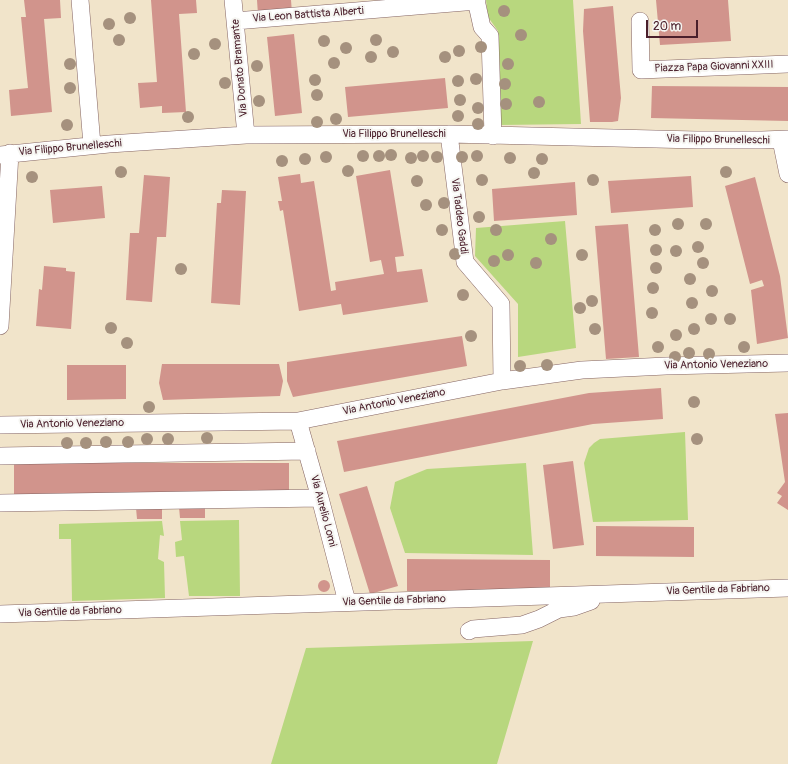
<!DOCTYPE html>
<html>
<head>
<meta charset="utf-8">
<style>
  body { margin:0 }
  #map { position:relative; width:788px; height:764px; overflow:hidden; background:#f1e4ca; font-family:Pangolin,sans-serif }
  canvas { display:block }
  .scale { position:absolute; left:646px; top:20px; width:52px; height:18px; box-sizing:border-box; border:2px solid #4a1f2b; border-top:0; padding-left:5px; font-size:12px; line-height:14px; white-space:nowrap; color:#4a1f2b; -webkit-text-stroke:3px #f6f6f2; paint-order:stroke }
</style>
</head>
<body>
<div id="map">
<canvas width="788" height="764"></canvas>
<div class="scale">20 m</div>
</div>
<script>
const c = document.querySelector('canvas').getContext('2d');
c.lineJoin = 'round';
function paint(path, color) { c.fillStyle = color; c.fill(path, 'evenodd'); }
const toPath = rows => new Path2D(rows.map(r => 'M' + r).join(''));
function trace(path, color, width, dash) { c.strokeStyle = color; c.lineWidth = width; c.lineCap = dash ? 'butt' : 'round'; c.setLineDash(dash || []); c.stroke(path); }
function drawText(font, color, halo, rows, align = 'center') {
  c.font = font + ' Pangolin,sans-serif'; c.lineWidth = 4; c.setLineDash([]); c.textBaseline = 'middle'; c.strokeStyle = halo; c.fillStyle = color; for (const [text, x, y, turn = 0] of rows) {
    c.save(); c.translate(x, y); c.rotate((+turn || 0) * Math.PI / 180); c.textAlign = isNaN(turn) ? turn : align; if (halo) c.strokeText(text, 0, 0); c.fillText(text, 0, 0); c.restore();
  }
}
const green = toPath([
  [486,0,573,0,581,124,500,125,498,31,488,17],
  [565,221,576,348,518,357,518,304,475,256,476,228],
  [685,432,688,520,593,522,584,463,589,448,594,443,600,439],
  [526,463,533,555,405,553,390,508,395,482,427,469],
  [239,520,240,596,189,596,184,556,176,557,175,542,182,540,180,521],
  [162,521,164,536,160,535,158,559,164,562,165,598,72,601,71,539,59,539,59,524],
  [533,641,497,764,271,764,306,648]
]);
const building = toPath([
  [24,0,60,0,61,18,44,19,52,112,11,116,9,90,28,88,21,17,26,17],
  [151,0,196,0,197,13,179,14,186,112,162,113,162,106,140,108,138,83,157,82],
  [257,0,291,0,292,13,258,15],
  [656,0,728,0,731,41,660,45],
  [613,6,621,98,618,121,612,122,590,122,583,31,584,9],
  [294,34,302,113,275,116,267,37],
  [445,78,448,108,348,117,345,87],
  [652,86,788,87,788,121,651,118],
  [390,170,404,256,395,257,397,272,422,269,428,302,343,315,341,304,299,311,283,210,280,211,278,201,282,201,278,177,300,174,301,183,314,181,331,291,336,290,335,282,384,274,381,260,370,262,356,176],
  [144,175,170,177,166,237,157,237,152,302,126,300,130,233,139,233],
  [691,176,693,207,611,213,608,181],
  [755,177,780,276,788,338,757,344,751,290,764,286,762,280,750,284,725,186],
  [575,182,577,215,494,221,492,189],
  [102,186,105,218,53,223,50,190],
  [222,190,246,191,240,305,211,303,217,203,221,203],
  [628,224,639,357,606,359,595,226],
  [44,266,66,268,66,271,75,272,71,329,36,326,39,289,42,290],
  [462,336,467,366,293,397,287,381,287,362],
  [162,364,279,364,283,381,280,396,163,400,159,383],
  [67,365,126,365,126,399,67,400],
  [661,388,663,419,593,424,344,472,337,441,589,393],
  [788,413,788,510,777,503,782,496,777,493,785,482,775,414],
  [573,461,584,545,553,549,543,465],
  [14,463,289,463,289,495,14,496],
  [367,486,398,586,370,594,339,494],
  [162,507,162,519,137,519,136,508],
  [179,507,205,507,205,518,180,518],
  [596,526,694,527,694,557,596,556],
  [407,559,550,560,550,592,407,591],
  '318 586a6 6 0 1 1 12 0a6 6 0 1 1-12 0Z'
]);
const minor = toPath([
  [80,0,92,145],
  [233,0,246,135],
  [476,0,482,27,490,36,493,136],
  [235,21,477,1],
  [640,21,641,70,788,64],
  [449,134,465,262,501,304,502,381],
  [781,140,788,174],
  [0,155,109,144,246,135,449,134,697,140,762,140,788,139],
  [0,326,10,153],
  [298,421,320,498,347,602],
  [0,425,298,421,502,381,582,370,666,366,788,363],
  [0,456,307,451],
  [0,503,320,498],
  [0,614,788,588],
  [469,631,473,629,522,625,539,619,559,609,574,607,591,601]
]);
const trees = [
  [504,11],
  [130,18],
  [109,24],
  [521,35],
  [119,40],
  [376,40],
  [324,41],
  [215,44],
  [481,47],
  [346,48],
  [459,51],
  [393,52],
  [194,54],
  [371,57],
  [445,57],
  [334,63],
  [70,64],
  [508,64],
  [257,66],
  [476,79],
  [315,80],
  [458,81],
  [225,83],
  [505,84],
  [70,88],
  [317,95],
  [460,100],
  [259,101],
  [539,102],
  [506,104],
  [478,108],
  [458,116],
  [188,117],
  [336,119],
  [317,122],
  [478,124],
  [67,125],
  [391,155],
  [363,156],
  [379,156],
  [423,156],
  [477,156],
  [326,157],
  [437,157],
  [462,157],
  [411,158],
  [510,158],
  [305,159],
  [542,159],
  [282,161],
  [348,171],
  [121,172],
  [726,172],
  [534,173],
  [32,177],
  [482,180],
  [593,180],
  [417,181],
  [444,203],
  [426,205],
  [479,217],
  [678,224],
  [706,224],
  [442,230],
  [496,230],
  [655,230],
  [551,239],
  [698,247],
  [656,250],
  [676,251],
  [455,254],
  [508,255],
  [582,255],
  [494,261],
  [536,263],
  [703,263],
  [656,268],
  [181,269],
  [690,279],
  [653,288],
  [712,291],
  [463,295],
  [592,301],
  [692,303],
  [580,308],
  [652,313],
  [711,319],
  [730,319],
  [111,328],
  [595,329],
  [694,329],
  [676,335],
  [471,336],
  [127,343],
  [658,347],
  [744,347],
  [689,353],
  [709,354],
  [675,357],
  [547,365],
  [520,366],
  [694,402],
  [149,407],
  [207,438],
  [147,439],
  [168,439],
  [697,439],
  [106,442],
  [128,442],
  [67,443],
  [86,443]
];
const streetNames = [
  ["Via Leon Battista Alberti",308,15,-4],
  ["Piazza Papa Giovanni XXIII",714,67,-2],
  ["Via Donato Bramante",240,68,-95],
  ["Via Filippo Brunelleschi",394,134],
  ["Via Filippo Brunelleschi",718,140,1],
  ["Via Filippo Brunelleschi",70,148,-5],
  ["Via Taddeo Gaddi",459,216,83],
  ["Via Antonio Veneziano",716,365,-1],
  ["Via Antonio Veneziano",394,402,-11],
  ["Via Antonio Veneziano",72,424,-1],
  ["Via Aurelio Lomi",323,511,75],
  ["Via Gentile da Fabriano",718,590,-2],
  ["Via Gentile da Fabriano",394,601,-2],
  ["Via Gentile da Fabriano",70,612,-2]
];
paint(green, '#b8d77e');
paint(building, '#d1948c');
trace(minor, '#846463', 18);
trace(minor, '#fff', 17);
c.fillStyle = '#a5917e';
for (const [x, y] of trees) { c.beginPath(); c.arc(x, y, 6, 0, 2 * Math.PI); c.fill(); }
drawText('11px', '#4a1f2b', '#f6f6f2', streetNames);
</script>
</body>
</html>
